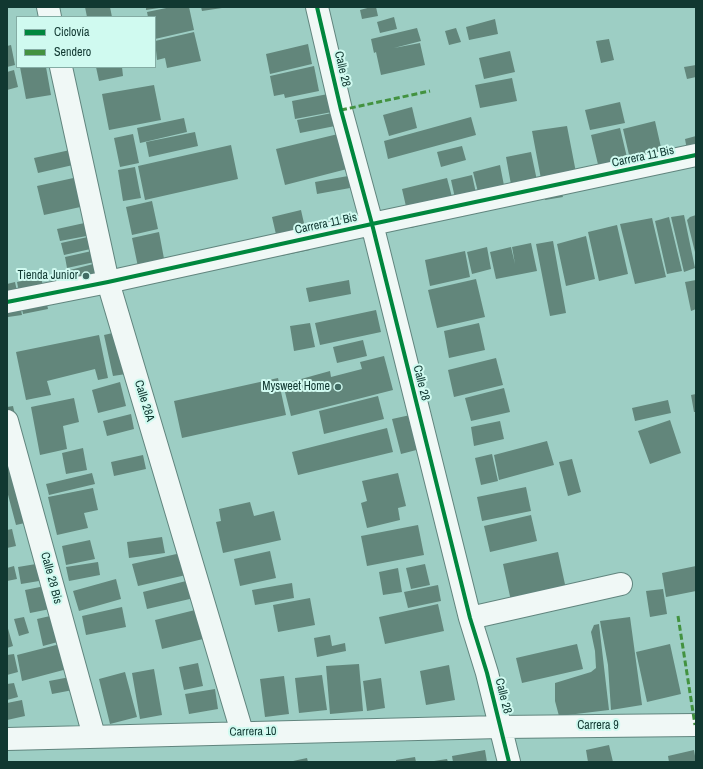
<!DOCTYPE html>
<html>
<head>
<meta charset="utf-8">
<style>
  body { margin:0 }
  #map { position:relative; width:703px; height:769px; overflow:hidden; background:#9dcec4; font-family:"Archivo Narrow",sans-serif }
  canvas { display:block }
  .frame { position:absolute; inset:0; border:8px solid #113831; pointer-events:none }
  .legend { position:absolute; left:16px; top:16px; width:140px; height:52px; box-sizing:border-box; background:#d0faf0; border:1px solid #84aca4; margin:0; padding:5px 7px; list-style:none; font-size:12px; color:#113831 }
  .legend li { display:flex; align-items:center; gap:8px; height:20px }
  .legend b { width:20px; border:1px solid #84aca4 }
</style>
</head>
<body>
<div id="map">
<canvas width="703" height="769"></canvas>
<div class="frame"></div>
<ul class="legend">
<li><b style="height:5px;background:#00873e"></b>Ciclovía</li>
<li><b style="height:5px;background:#439240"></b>Sendero</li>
</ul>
</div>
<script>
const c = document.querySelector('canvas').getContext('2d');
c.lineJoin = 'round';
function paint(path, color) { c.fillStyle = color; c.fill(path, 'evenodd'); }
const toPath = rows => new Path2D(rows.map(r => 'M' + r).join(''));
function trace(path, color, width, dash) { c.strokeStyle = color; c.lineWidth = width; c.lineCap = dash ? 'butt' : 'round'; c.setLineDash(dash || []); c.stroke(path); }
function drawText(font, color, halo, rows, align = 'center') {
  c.font = font + ' "Archivo Narrow",sans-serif'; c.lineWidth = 4; c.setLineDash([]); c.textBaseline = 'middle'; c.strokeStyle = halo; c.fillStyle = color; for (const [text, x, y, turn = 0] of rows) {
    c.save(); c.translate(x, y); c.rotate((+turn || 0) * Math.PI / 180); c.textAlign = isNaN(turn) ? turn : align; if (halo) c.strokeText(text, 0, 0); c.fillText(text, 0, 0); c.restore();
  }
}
const building = toPath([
  [85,7,110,7,112,17,87,17],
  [146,7,159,7,159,8,146,10],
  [171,7,189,7,194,30,155,39,155,17,148,17,147,12],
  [201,7,221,7,222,8,202,11],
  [371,7,376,7,378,16,362,19,360,10],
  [394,17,397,29,380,33,377,22],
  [495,19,498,34,469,40,466,27],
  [417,28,421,41,394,48,420,43,425,65,381,75,376,52,374,53,371,39],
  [456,28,461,42,449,45,445,31],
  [194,32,201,61,167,68,165,58,157,60,155,41],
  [609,39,614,60,601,63,596,41],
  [308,44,312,64,270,74,266,54],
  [11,45,15,65,7,67,7,46],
  [510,51,515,72,484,79,479,58],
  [696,65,696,77,687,79,684,67],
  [314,66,319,91,285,98,284,94,274,96,270,76],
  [20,67,46,67,51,95,26,99],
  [96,67,122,67,123,76,99,81],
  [14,70,18,87,7,90,7,72],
  [512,78,517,101,480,108,475,85],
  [154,85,161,120,109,130,102,94],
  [328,94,332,112,295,119,292,101],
  [620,102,625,123,590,130,585,110],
  [412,107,417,128,389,136,383,115],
  [332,113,335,126,300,133,297,120],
  [471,117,476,135,388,159,384,141],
  [184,118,187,132,140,143,137,128],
  [655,121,665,165,633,172,623,129],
  [567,126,579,188,561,191,563,197,545,200,532,131],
  [620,128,630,170,601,177,591,135],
  [195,132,198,146,149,157,146,142],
  [133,134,139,163,120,167,114,138],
  [338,134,347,169,285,185,276,149],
  [696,136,696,165,690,166,685,139],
  [231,145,238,179,145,200,138,166],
  [462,146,466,160,441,167,437,152],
  [70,150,73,165,38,173,34,158],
  [531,152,539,190,514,201,506,157],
  [500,165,508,206,483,212,473,172],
  [135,167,141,198,123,201,118,170],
  [472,175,480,211,459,216,451,180],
  [348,176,350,188,317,194,315,182],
  [78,177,85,206,44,215,37,186],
  [447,178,457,216,411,228,402,189],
  [152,201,158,229,132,235,126,207],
  [301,210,310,250,281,256,272,217],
  [684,215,695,268,684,272,671,217],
  [696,215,696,252,695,252,687,220,690,217],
  [669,217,682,271,667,274,655,221],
  [652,218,666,277,635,284,620,224],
  [89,222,92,235,60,241,57,229],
  [617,225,628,274,599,281,588,232],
  [159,232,168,280,142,286,132,238],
  [92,236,95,248,64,255,61,243],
  [586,236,595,279,566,286,557,244],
  [553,241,566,313,550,316,536,244],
  [531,243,537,271,496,279,490,252,511,247,515,264,512,247],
  [487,247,491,269,472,274,467,252],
  [96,250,99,261,67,268,65,257],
  [465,251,470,277,430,286,425,260],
  [97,263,101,282,74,288,70,270],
  [41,277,48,309,23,314,17,282],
  [476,279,485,317,437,328,428,290],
  [349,280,351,294,309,302,306,288],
  [696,280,696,309,691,311,685,282],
  [15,282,22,315,8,317,7,284],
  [376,310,381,332,320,345,315,323],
  [310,323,315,347,294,351,290,326],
  [479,323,485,350,449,358,444,331],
  [117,332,126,374,113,376,104,335],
  [99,335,108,378,98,380,95,369,47,381,51,395,26,400,16,352],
  [363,340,367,356,337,363,333,347],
  [384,356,393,390,291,416,283,384,330,371,331,377,362,369,360,362],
  [496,358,503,385,454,397,448,370],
  [278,378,286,415,182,438,174,401],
  [120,382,126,406,98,413,92,390],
  [504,388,510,412,471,421,465,398],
  [696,394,696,412,694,412,691,395],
  [378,396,384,419,324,434,319,411],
  [74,398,79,422,63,426,67,449,40,455,31,407],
  [668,400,671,413,635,421,632,408],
  [13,406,38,520,16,525,7,491,7,407],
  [131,414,134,429,107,436,103,421],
  [415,414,424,448,401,454,392,419],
  [670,420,681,453,650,464,638,431],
  [500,421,504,439,474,446,471,427],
  [387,428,393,452,298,475,292,452],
  [547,441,554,465,499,480,494,455],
  [83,448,87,470,66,474,62,453],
  [492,454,498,481,481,485,475,458],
  [143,455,146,469,114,476,111,462],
  [572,459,581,492,568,496,559,462],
  [92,473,95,484,49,495,46,484],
  [398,473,406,506,398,508,400,520,367,528,361,503,367,501,362,481],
  [526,487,531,511,482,521,477,497],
  [93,488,98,510,84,513,88,528,57,535,48,497],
  [250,502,254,516,274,511,281,540,223,553,216,522,221,521,219,509],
  [531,515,537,541,490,552,484,526],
  [418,525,424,555,367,566,361,536],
  [12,529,16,546,7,548,7,530],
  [162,537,165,553,129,558,127,542],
  [90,540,95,559,66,565,62,546],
  [270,551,276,578,240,586,234,559],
  [558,552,566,589,511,601,503,564],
  [181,553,186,575,138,586,132,564],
  [48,562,51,579,21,584,18,567],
  [98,562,100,575,69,581,66,567],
  [425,564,430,585,411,589,406,568],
  [14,566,17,579,7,581,7,568],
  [696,566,696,591,666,597,662,573],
  [398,568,402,592,383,595,379,572],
  [116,579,121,599,79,611,73,591],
  [190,580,194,598,147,609,143,592],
  [292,583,294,598,255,605,252,590],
  [50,585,55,608,30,613,25,590],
  [438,585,441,601,408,608,404,592],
  [663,589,667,614,650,617,646,591],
  [310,598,315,625,278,632,273,605],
  [438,604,444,631,385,644,379,617],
  [122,607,126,627,86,635,82,616],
  [195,610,203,639,162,649,155,620],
  [59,614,65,640,43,646,37,619],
  [24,617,29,633,19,636,14,619],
  [630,617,642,705,611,710,608,665,600,621],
  [599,624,609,710,559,716,555,701,555,683,591,672,596,668,595,651,591,632,594,625],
  [7,625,13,646,7,648],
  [330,635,332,646,345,643,346,651,317,657,314,638],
  [64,643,71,668,22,681,17,655],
  [577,644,583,669,522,683,516,658],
  [670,644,681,694,647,702,636,652],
  [14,654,18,672,7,675,7,655],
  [198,663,203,686,184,690,179,667],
  [359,664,363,711,330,714,326,666],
  [449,665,455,700,426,705,420,671],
  [154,669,162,715,140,719,132,673],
  [125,672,137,717,110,724,99,679],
  [322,675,327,710,299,713,295,678],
  [284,676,289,714,265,717,260,679],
  [70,677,73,690,52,694,49,681],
  [381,678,385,708,367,711,363,681],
  [14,683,18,697,7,700,7,684],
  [215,689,218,709,189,714,185,694],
  [22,700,25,716,7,720,7,703],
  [609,745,613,762,588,762,586,750],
  [485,750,487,762,453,762,452,756],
  [694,750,696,762,669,762,668,756],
  [415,757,416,762,396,762,396,760],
  [307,758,308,762,293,762,293,761],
  [447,759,448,762,435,762,434,761]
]);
const minor = toPath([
  [48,7,50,17],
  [317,7,341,110,372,224,470,618,487,673,509,762],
  [61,67,108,282,242,732],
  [7,302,108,282,372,224,696,155],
  [7,421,94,736],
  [470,618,621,584],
  [7,739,500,727,696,725]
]);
const quiet = toPath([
  [341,110,430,91],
  [678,616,695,725]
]);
const cycleway = toPath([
  [317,7,341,110,372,224,470,618,487,673,509,762],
  [7,302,108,282,372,224,696,155]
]);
const markers = [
  [86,276,4,"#426c64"],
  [338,387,4,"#426c64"]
];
const streetNames = [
  ["Calle 28",342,69,77],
  ["Carrera 11 Bis",643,157,-12],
  ["Carrera 11 Bis",326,224,-12],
  ["Calle 28",421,383,76],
  ["Calle 28A",144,401,73],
  ["Calle 28 Bis",51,578,75],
  ["Calle 28",503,696,76],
  ["Carrera 9",598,726],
  ["Carrera 10",253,732,-1]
];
const poiNames = [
  ["Tienda Junior",78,276],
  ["Mysweet Home",330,387]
];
paint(building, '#62867b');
trace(minor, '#61857e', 24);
trace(minor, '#f0f8f6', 22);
trace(quiet, '#439240', 3, [6, 3]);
trace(cycleway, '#00873e', 4);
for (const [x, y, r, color] of markers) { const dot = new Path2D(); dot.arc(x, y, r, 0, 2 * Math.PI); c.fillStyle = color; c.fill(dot); trace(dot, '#d0faf0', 1.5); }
drawText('12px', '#113831', '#d0faf0', streetNames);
drawText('12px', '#113831', '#d0faf0', poiNames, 'right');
</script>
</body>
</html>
